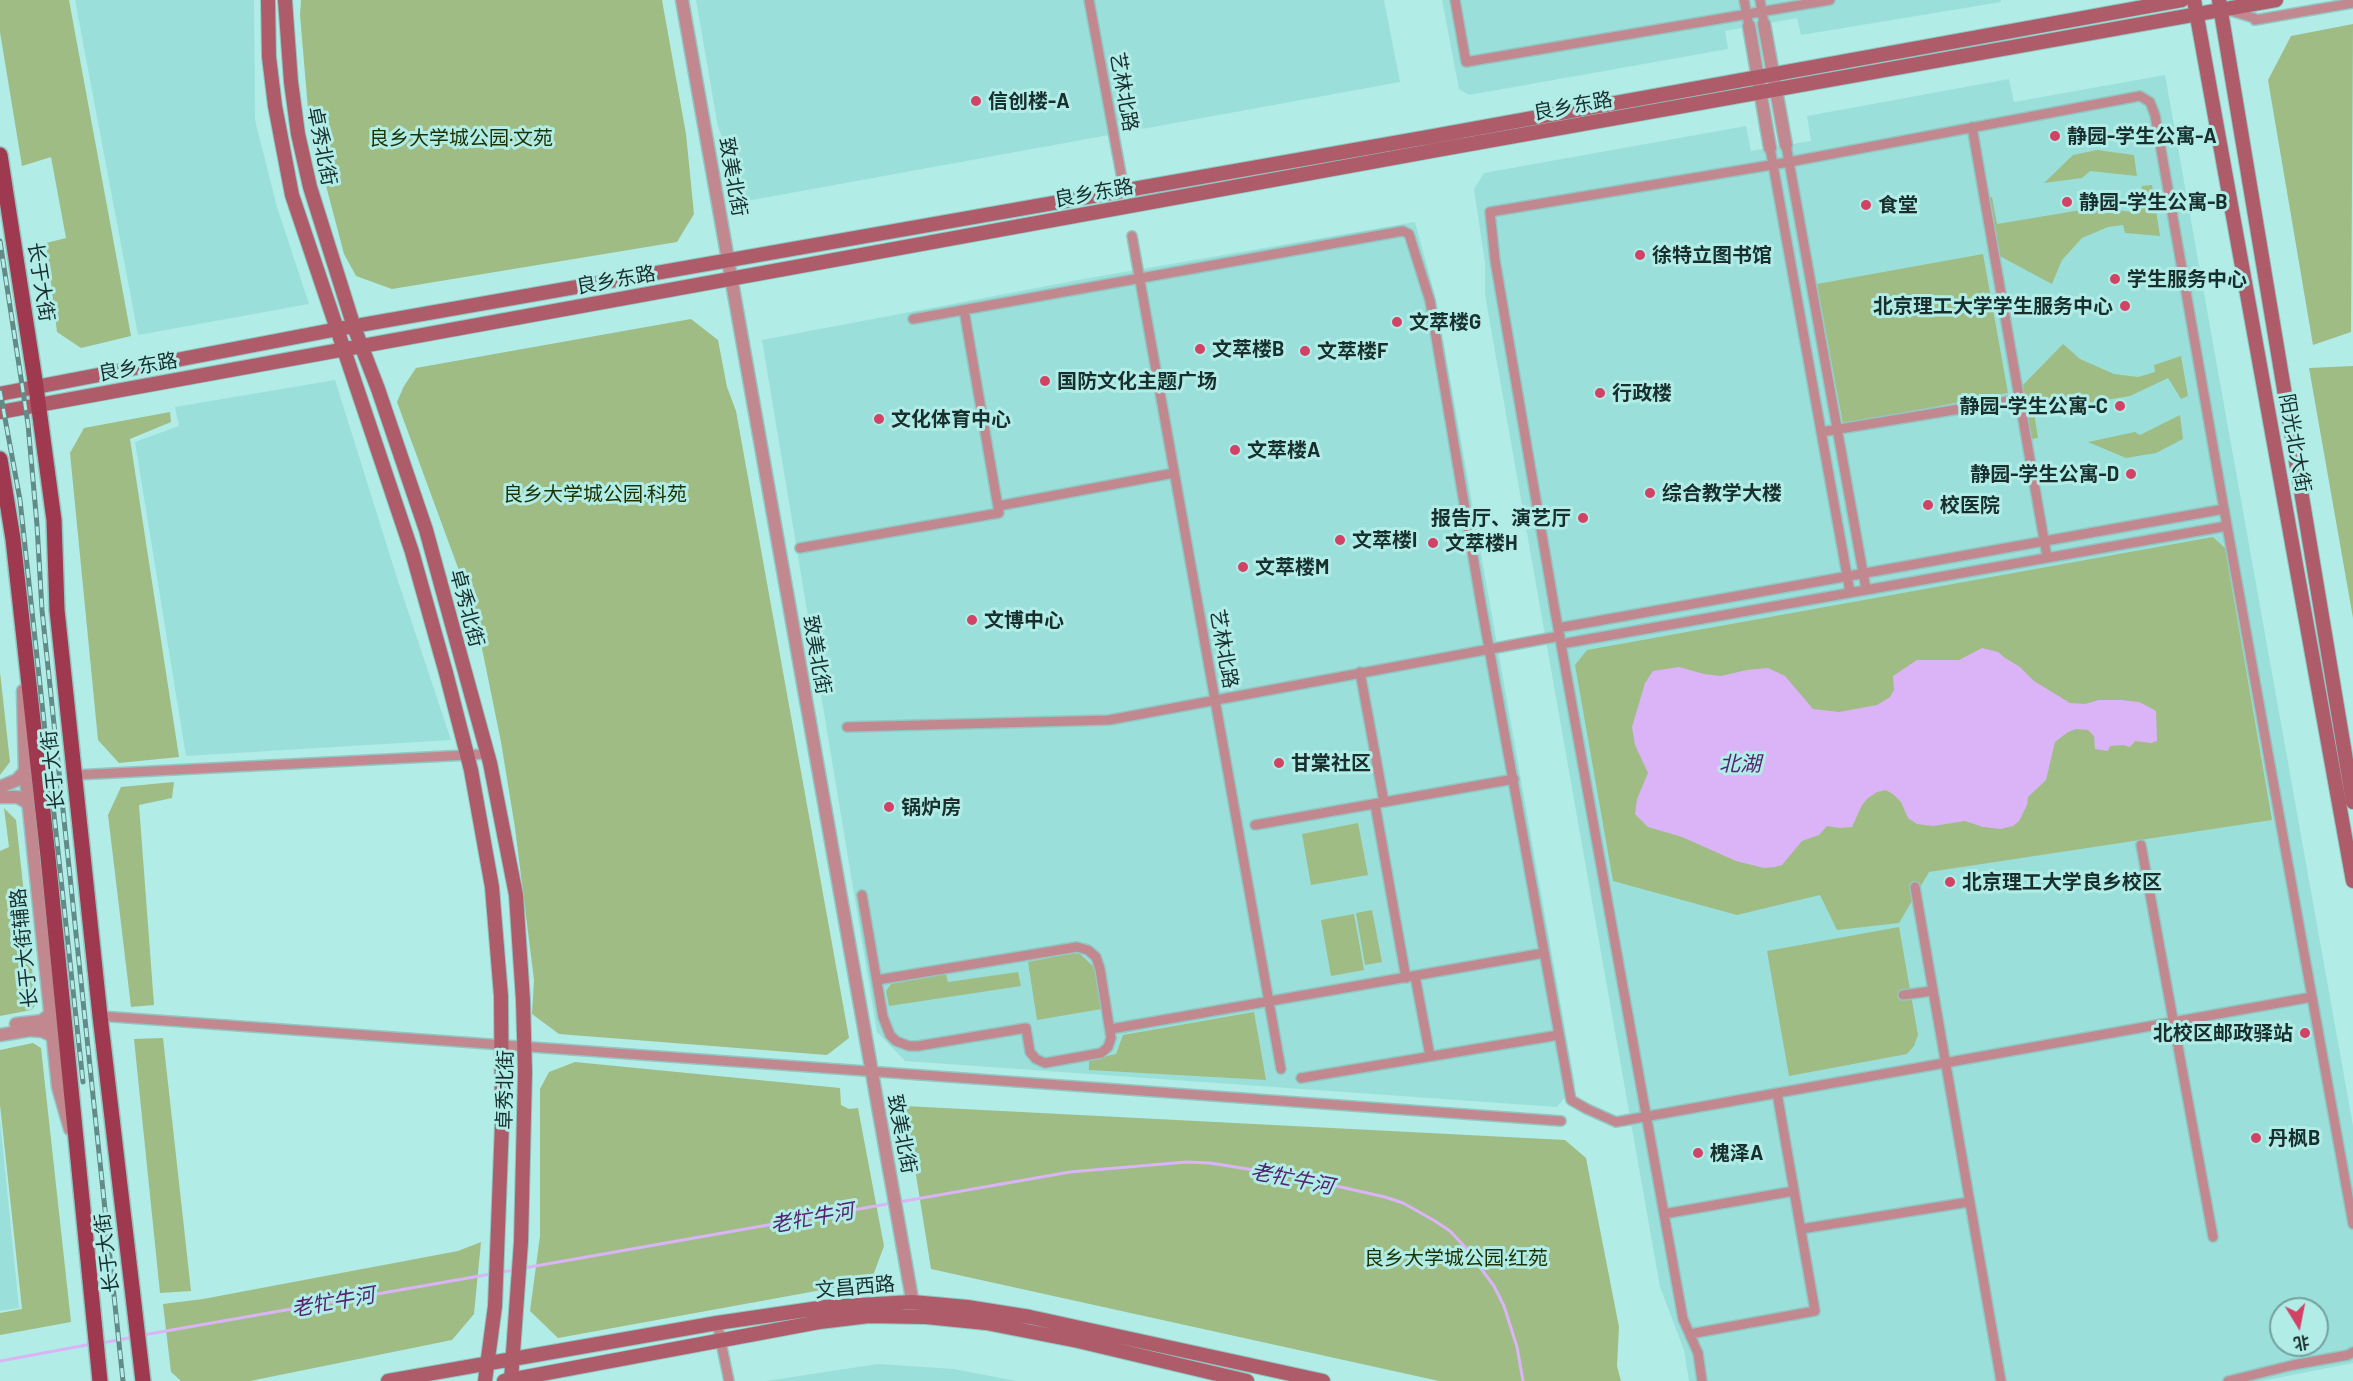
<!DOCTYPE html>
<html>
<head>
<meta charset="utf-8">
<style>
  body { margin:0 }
  #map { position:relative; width:2353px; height:1381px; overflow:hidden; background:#b1ece7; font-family:Barlow,"Noto Sans SC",sans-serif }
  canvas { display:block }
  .north { position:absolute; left:2269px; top:1297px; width:60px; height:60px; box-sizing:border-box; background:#b1ece7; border:2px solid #74a09d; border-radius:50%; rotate:170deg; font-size:16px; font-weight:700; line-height:24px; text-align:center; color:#182f2e }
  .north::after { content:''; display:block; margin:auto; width:21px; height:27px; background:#d24264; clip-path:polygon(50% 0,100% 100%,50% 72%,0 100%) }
</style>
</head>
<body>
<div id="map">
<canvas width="2353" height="1381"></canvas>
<div class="north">北</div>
</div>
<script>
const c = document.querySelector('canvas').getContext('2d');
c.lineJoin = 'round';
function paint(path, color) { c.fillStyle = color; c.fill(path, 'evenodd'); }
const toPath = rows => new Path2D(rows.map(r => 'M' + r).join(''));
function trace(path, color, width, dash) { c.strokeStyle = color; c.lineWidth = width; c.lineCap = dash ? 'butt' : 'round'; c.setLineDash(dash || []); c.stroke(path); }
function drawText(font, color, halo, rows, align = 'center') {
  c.font = font + ' Barlow,"Noto Sans SC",sans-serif'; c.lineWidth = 6; c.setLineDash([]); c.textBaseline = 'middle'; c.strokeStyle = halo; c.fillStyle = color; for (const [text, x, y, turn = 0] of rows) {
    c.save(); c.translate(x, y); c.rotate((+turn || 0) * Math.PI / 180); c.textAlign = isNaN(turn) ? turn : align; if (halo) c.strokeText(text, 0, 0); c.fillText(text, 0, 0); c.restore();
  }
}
const built = toPath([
  [75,0,254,0,255,120,277,207,309,304,138,335],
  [696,0,1384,0,1400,82,741,202,730,158,718,127],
  [1442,0,2001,0,2001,2,1801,35,1797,18,1725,31,1728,49,1469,95,1459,89],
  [2165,75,2353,1126,2353,1363,2262,1381,1689,1381,1684,1350,1660,1287,1485,295,1485,263,1474,189,1484,173,1746,126,1751,151,1811,141,1807,116,2009,79,2014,102],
  [2281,1309,2317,1309,2317,1345,2281,1345],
  [1415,222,1436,299,1575,1085,1557,1107,905,1061,877,1032,762,340,1089,278],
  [335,380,398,581,451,740,186,756,135,442,179,426,175,407],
  [0,1120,19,1308,0,1311],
  [878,1364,954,1369,1016,1381,766,1381]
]);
const green = toPath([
  [0,0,69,0,131,336,81,348,57,332,46,243,66,238,51,157,22,166,0,32],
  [301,0,662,0,686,134,694,214,677,242,392,289,356,276,344,254,309,121,300,15],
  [2353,24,2351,332,2313,345,2268,80,2291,36],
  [2097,150,2134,155,2137,176,2090,171,2082,178,2044,183,2073,155],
  [2152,185,2160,236,2125,233,2123,225,2108,227,2082,238,2062,260,2052,284,1994,253,1984,198,1992,197,1997,224,2099,207,2138,213,2142,186],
  [1983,254,2008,393,1843,424,1817,284],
  [691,319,718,340,727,387,736,411,849,1038,827,1055,559,1034,532,1014,534,980,515,828,501,742,475,614,397,402,404,386,416,368],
  [2063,344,2080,359,2114,374,2138,377,2155,372,2154,365,2181,356,2188,396,2181,399,2168,378,2130,396,2034,412,2038,438,2027,440,2018,390],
  [2353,366,2353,618,2309,368],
  [170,412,171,422,130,439,179,757,119,763,98,740,70,453,84,428],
  [2180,415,2183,439,2156,453,2126,458,2088,442,2135,432,2140,435],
  [2213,537,2225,548,2272,820,1929,872,1899,923,1837,930,1820,895,1737,915,1613,881,1575,665,1587,650],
  [0,672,10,762,0,775],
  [174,782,172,798,139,805,154,1005,131,1007,108,815,121,787],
  [4,808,16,820,36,1005,31,1010,0,1016,0,851,9,847],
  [1358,823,1368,875,1311,885,1302,834],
  [1372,910,1382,962,1365,965,1356,913],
  [1354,914,1364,970,1331,976,1321,920],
  [1899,927,1918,1035,1914,1046,1907,1054,1789,1076,1767,951],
  [1074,953,1080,954,1095,968,1102,1009,1037,1020,1028,962],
  [1018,972,1021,986,889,1006,886,991,891,984,946,974,948,982],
  [1254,1012,1266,1080,1089,1070,1089,1060,1116,1054,1123,1035],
  [163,1038,191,1291,160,1293,134,1039],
  [33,1043,41,1048,71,1322,0,1335,0,1313,22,1309,0,1105,0,1050],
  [575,1062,840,1088,841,1105,849,1109,858,1108,884,1246,871,1281,558,1338,530,1311,540,1236,540,1089,549,1072],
  [905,1106,1565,1140,1586,1158,1619,1327,1617,1366,1621,1381,1439,1381,931,1269],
  [481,1242,474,1314,452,1340,250,1381,181,1381,171,1372,163,1304,203,1299,458,1251]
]);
const water = toPath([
  [1982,648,1998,652,2005,658,2020,667,2034,681,2070,703,2085,704,2099,700,2122,700,2139,702,2149,707,2156,711,2157,741,2151,743,2135,741,2130,747,2123,745,2110,746,2108,751,2095,749,2094,736,2088,730,2076,729,2068,732,2055,742,2046,780,2028,797,2027,805,2019,821,2013,826,2001,829,1983,827,1965,821,1933,826,1917,824,1908,818,1901,802,1894,795,1886,790,1877,792,1868,798,1862,805,1852,827,1840,828,1827,826,1819,835,1802,841,1782,865,1775,867,1764,868,1736,861,1682,837,1648,827,1635,814,1637,799,1648,773,1635,745,1632,727,1645,683,1653,671,1679,667,1704,674,1721,676,1747,670,1768,668,1785,676,1813,709,1839,712,1877,705,1890,697,1894,690,1893,676,1917,660,1959,660]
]);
const stream = toPath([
  [899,1202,1070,1172,1186,1162,1210,1163,1292,1176,1385,1197,1403,1203,1435,1221,1450,1231,1465,1247,1494,1286,1504,1306,1517,1347,1523,1381],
  [524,1268,893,1203],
  [501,1272,515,1270],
  [143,1335,491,1274],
  [102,1343,134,1337],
  [0,1361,92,1344]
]);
const minor = toPath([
  [1089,0,1124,190],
  [1455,0,1466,62,1830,0],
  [1744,0,1748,21],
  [1760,0,1763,18],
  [2228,10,2254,18,2255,20,2353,3],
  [1972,127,2047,557],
  [1786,145,1866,589],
  [1770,148,1850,592],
  [1132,236,1281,1069],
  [913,319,1403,231,1409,234,1430,301,1481,604,1571,1100,1587,1109,1616,1122,2312,997],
  [1821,432,2020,399],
  [998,506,1174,473],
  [800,548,999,513,964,310],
  [1558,628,2224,509],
  [1561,644,2227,526],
  [1360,672,1384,802],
  [847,727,1109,720,1560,636],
  [75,775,487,754],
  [1375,804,1406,978],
  [1255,825,1514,779],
  [2141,845,2213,1237],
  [1915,887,2001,1381],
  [862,895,883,1017,890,1035,896,1041,909,1046,918,1046,1026,1028,1030,1052,1036,1059,1045,1063,1101,1053,1108,1047,1111,1038,1100,969,1096,957,1088,950,1077,947,877,980],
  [1415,976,1430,1056],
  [1903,995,1932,991],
  [100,1016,1561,1121],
  [1111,1029,1544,953],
  [1301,1078,1559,1035],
  [1664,1214,1794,1191],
  [1801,1229,1969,1202],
  [717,1323,729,1381],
  [1690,1334,1815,1311,1777,1093],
  [1702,1381,1698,1353,1683,1319,1555,611,1495,260,1490,212,1789,162,2140,96,2150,102,2155,115,2227,526,2353,1224],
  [2228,1381,2293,1365,2348,1355,2353,1352]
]);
const tertiary = toPath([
  [682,0,914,1310],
  [1764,24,1786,145],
  [1749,26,1770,148],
  [23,691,25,771,58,1087,70,1129],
  [0,787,17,780,25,771],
  [0,797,18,797,28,803],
  [16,1024,42,1021,51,1013],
  [0,1035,30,1030,42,1031,53,1036]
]);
const secondary = toPath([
  [268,0,269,57,275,106,292,195,412,552,446,673,471,770,492,887,501,996,502,1123,495,1306,485,1381],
  [285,0,291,82,298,134,310,187,354,327,378,389,426,530,490,763,516,895,523,1000,525,1072,521,1242,511,1380],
  [2194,0,2353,881],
  [2219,0,2353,802],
  [0,394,338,329,1434,136,2182,0],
  [0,412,1437,150,2276,0],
  [388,1381,717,1323,826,1307,912,1302,967,1307,1030,1317,1323,1381],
  [504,1381,819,1322,869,1316,926,1317,986,1323,1078,1341,1247,1381]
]);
const primary = toPath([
  [0,155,36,387,54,520,57,610,100,1016,143,1381],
  [0,459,13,539,48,857,100,1381]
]);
const rail = toPath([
  [0,241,28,424,37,525,42,610,123,1381],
  [0,391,20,500,83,1082]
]);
const markers = [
  [976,101,6,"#d24264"],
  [2055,136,6,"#d24264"],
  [2067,202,6,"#d24264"],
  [1866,205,6,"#d24264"],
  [1640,255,6,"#d24264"],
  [2115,279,6,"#d24264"],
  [2125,306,6,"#d24264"],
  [1397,322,6,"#d24264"],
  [1200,349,6,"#d24264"],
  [1305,351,6,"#d24264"],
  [1045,381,6,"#d24264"],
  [1600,393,6,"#d24264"],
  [2120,406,6,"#d24264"],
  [879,419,6,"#d24264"],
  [1235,450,6,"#d24264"],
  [2131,474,6,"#d24264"],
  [1650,493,6,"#d24264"],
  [1928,505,6,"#d24264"],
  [1583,518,6,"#d24264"],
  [1340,540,6,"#d24264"],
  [1433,543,6,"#d24264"],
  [1243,567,6,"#d24264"],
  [972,620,6,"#d24264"],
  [1279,763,6,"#d24264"],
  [889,807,6,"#d24264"],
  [1950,882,6,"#d24264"],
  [2305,1033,6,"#d24264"],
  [2256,1138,6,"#d24264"],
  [1698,1153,6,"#d24264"]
];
const streetNames = [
  ["艺林北路",1124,92,80],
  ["良乡东路",1573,106,-10],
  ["卓秀北街",322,146,79],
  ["致美北街",733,177,80],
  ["良乡东路",1094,193,-10],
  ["良乡东路",616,280,-10],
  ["长于大街",41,282,81],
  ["良乡东路",138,367,-10],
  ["阳光北大街",2295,443,80],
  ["卓秀北街",467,608,75],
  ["艺林北路",1224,649,80],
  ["致美北街",817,655,80],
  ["长于大街",53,770,-96],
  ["长于大街辅路",24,948,-96],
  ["卓秀北街",505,1090,-89],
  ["致美北街",902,1134,79],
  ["长于大街",107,1253,-97],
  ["文昌西路",855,1287,-5]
];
const poiNames = [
  ["信创楼-A",988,101],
  ["静园-学生公寓-A",2067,136],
  ["静园-学生公寓-B",2079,202],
  ["食堂",1878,205],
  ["徐特立图书馆",1652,255],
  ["学生服务中心",2127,279],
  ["北京理工大学学生服务中心",2113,306,"right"],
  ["文萃楼G",1409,322],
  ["文萃楼B",1212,349],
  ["文萃楼F",1317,351],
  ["国防文化主题广场",1057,381],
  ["行政楼",1612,393],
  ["静园-学生公寓-C",2108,406,"right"],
  ["文化体育中心",891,419],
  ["文萃楼A",1247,450],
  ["静园-学生公寓-D",2119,474,"right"],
  ["综合教学大楼",1662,493],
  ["校医院",1940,505],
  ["报告厅、演艺厅",1571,518,"right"],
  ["文萃楼I",1352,540],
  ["文萃楼H",1445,543],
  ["文萃楼M",1255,567],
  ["文博中心",984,620],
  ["甘棠社区",1291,763],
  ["锅炉房",901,807],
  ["北京理工大学良乡校区",1962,882],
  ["北校区邮政驿站",2293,1033,"right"],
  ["丹枫B",2268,1138],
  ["槐泽A",1710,1153]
];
const parkNames = [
  ["良乡大学城公园·文苑",461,138],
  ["良乡大学城公园·科苑",595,494],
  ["良乡大学城公园·红苑",1456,1258]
];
const waterNames = [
  ["北湖",1740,764],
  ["老牤牛河",1292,1179,11],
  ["老牤牛河",812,1218,-10],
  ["老牤牛河",333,1302,-10]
];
paint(built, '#9bdfdb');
paint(green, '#9fbc85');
paint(water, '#dab4f6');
trace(stream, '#dab4f6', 3);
trace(minor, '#92c6c2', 12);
trace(tertiary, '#92c6c2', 15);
trace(secondary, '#92c6c2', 16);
trace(primary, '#92c6c2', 18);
trace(minor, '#c2888f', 9);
trace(tertiary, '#c2888f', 12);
trace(secondary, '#af5c6a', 14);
trace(primary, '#9f394f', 15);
trace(rail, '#628b88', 5);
trace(rail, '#b1ece7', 3, [9]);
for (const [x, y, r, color] of markers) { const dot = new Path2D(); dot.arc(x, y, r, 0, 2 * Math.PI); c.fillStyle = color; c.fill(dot); trace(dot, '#b1ece7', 2); }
drawText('20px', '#182f2e', '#b1ece7', streetNames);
drawText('bold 20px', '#182f2e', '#b1ece7', poiNames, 'left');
drawText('20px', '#1e3301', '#b1ece7', parkNames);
drawText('italic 21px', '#542470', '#b1ece7', waterNames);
</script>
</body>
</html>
